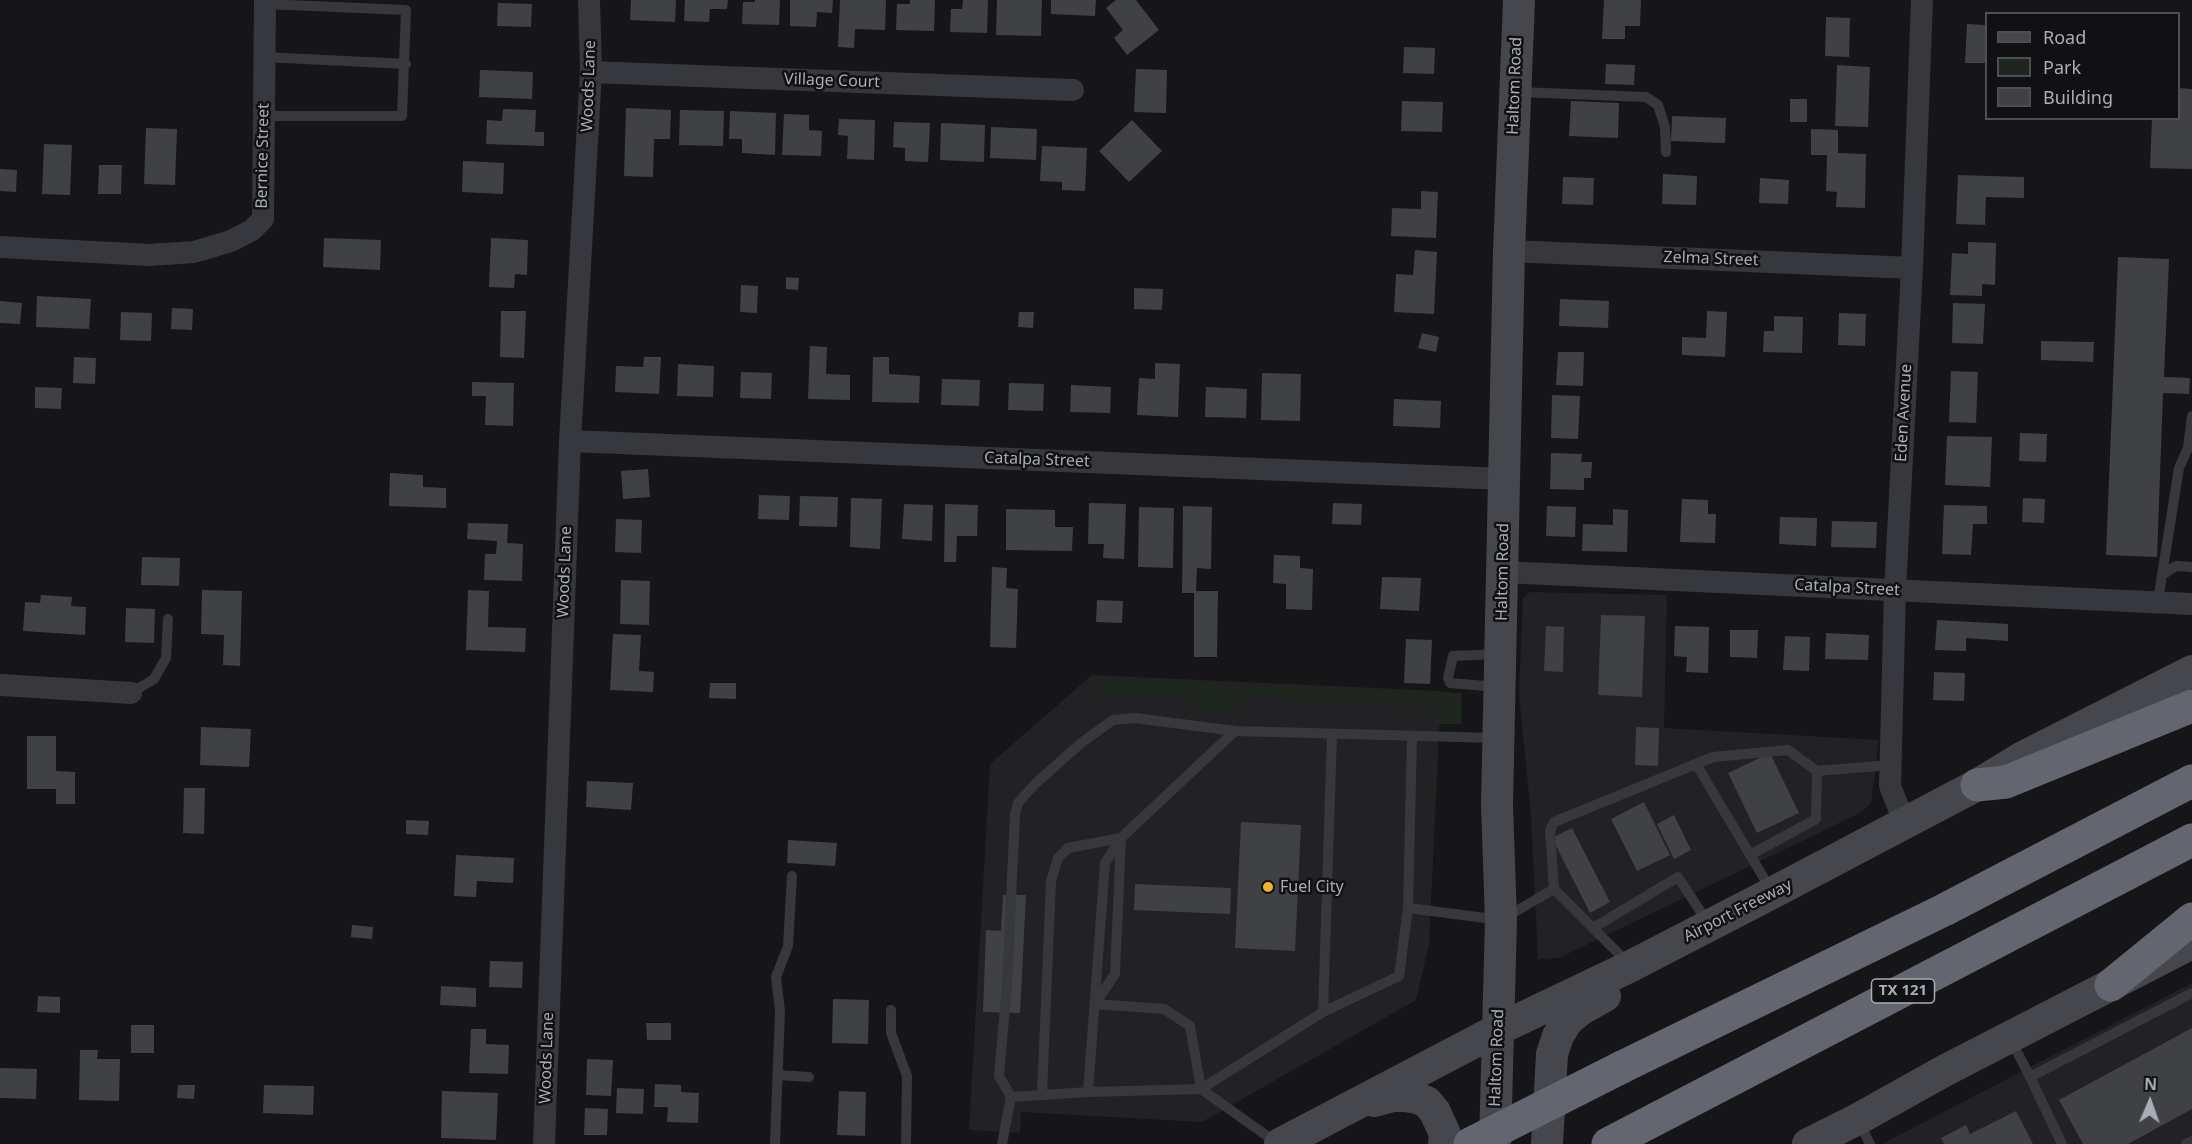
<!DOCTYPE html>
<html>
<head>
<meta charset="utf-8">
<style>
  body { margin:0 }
  #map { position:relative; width:2192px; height:1144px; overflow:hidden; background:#161618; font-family:"Noto Sans",sans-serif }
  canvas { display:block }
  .legend { position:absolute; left:1985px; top:12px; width:195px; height:108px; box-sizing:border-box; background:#111113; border:2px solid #4d4f55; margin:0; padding:8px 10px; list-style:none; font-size:18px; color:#a8adb8 }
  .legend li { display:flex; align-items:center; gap:12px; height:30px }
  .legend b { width:30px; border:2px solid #4d4f55 }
  .north { position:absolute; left:2120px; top:1072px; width:60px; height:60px; -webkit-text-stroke:4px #111113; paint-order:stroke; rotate:2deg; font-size:16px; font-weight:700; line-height:24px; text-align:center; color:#a8adb8 }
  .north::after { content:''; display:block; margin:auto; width:21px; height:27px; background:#a8adb8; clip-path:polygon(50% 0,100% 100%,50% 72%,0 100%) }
</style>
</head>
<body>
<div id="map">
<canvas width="2192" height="1144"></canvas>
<ul class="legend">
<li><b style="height:8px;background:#45474d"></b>Road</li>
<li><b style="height:16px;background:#1e261f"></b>Park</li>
<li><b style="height:16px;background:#404145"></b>Building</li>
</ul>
<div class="north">N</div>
</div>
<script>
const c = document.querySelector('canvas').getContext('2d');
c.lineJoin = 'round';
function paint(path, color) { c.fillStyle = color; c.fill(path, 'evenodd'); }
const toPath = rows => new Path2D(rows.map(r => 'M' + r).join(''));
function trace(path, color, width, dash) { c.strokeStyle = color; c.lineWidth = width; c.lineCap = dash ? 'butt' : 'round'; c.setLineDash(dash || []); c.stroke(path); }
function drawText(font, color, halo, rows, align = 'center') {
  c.font = font + ' "Noto Sans",sans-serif'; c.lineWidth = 5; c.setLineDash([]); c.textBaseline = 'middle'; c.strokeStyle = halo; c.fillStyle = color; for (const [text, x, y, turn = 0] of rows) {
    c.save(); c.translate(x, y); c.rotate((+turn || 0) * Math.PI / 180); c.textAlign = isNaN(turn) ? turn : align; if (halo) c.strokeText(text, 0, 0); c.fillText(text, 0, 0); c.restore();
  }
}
const built = toPath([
  [1530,592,1667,595,1664,728,1879,740,1871,803,1860,813,1559,958,1538,959,1531,816,1519,695,1523,598],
  [1092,675,1441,691,1429,944,1416,1000,1202,1122,1021,1112,1020,1133,969,1130,990,764],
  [2192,983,2192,1144,1882,1144]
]);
const green = toPath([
  [1103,679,1462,693,1461,724,1435,724,1435,706,1238,697,1236,711,1192,709,1192,694,1103,693]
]);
const building = toPath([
  [631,0,676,0,675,22,630,20],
  [685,0,728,0,727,9,710,9,709,22,684,21],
  [755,0,780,0,779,25,742,24,743,2,755,2],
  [790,0,833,0,832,13,817,12,816,27,790,26],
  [840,0,886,0,885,30,855,29,854,48,838,47],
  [910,0,935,0,934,31,896,30,897,4,910,4],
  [963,0,988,0,987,33,950,32,951,9,962,9],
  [997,0,1042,0,1041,36,996,35],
  [1051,0,1096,0,1095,16,1051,14],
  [1116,0,1136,0,1159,30,1127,55,1114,38,1123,30,1106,8],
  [1604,0,1641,0,1640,26,1625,26,1625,39,1602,39],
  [498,3,532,4,531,27,497,26],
  [1826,17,1850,18,1849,57,1825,56],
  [1967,24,1986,25,1986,63,1965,63],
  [1404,47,1435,48,1434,74,1403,73],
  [1606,64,1635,65,1634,85,1605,84],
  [1837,65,1870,67,1868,127,1835,126],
  [1136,69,1167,70,1166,113,1134,112],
  [480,70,533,72,532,99,479,97],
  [2178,88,2192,89,2192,169,2150,168,2152,118,2178,118],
  [1790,99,1807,99,1807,122,1790,122],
  [1402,101,1443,102,1442,132,1401,131],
  [1571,101,1619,103,1618,138,1569,136],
  [626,108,671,110,670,139,654,139,653,177,624,176],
  [503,109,536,110,535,132,544,132,544,146,486,144,487,120,502,121],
  [680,110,724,111,723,146,679,145],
  [730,111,776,113,775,155,742,153,742,139,729,139],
  [784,114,809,115,809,130,822,131,821,156,782,155],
  [1672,116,1726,118,1725,143,1671,141],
  [839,119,875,120,874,160,847,159,848,136,838,135],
  [1132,120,1162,151,1129,182,1099,151],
  [894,122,930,123,928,162,905,161,905,148,893,147],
  [941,123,985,125,984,162,940,160],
  [991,127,1037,129,1036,160,990,158],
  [146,128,177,129,175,185,144,184],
  [1811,129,1838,130,1838,153,1866,154,1865,208,1836,207,1837,192,1826,191,1827,155,1811,155],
  [44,144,72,145,70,195,42,194],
  [1042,146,1087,148,1085,191,1062,190,1062,182,1040,181],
  [463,161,504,163,503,194,462,192],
  [99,165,122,165,121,194,98,194],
  [0,169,17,170,16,192,0,191],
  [1663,174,1697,176,1696,205,1662,204],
  [1958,175,2024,177,2024,198,1986,197,1985,225,1956,224],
  [1563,177,1594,178,1593,205,1562,204],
  [1760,178,1789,180,1788,204,1759,203],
  [1421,191,1438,192,1436,238,1391,236,1392,208,1421,209],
  [324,238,381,240,380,270,323,267],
  [491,238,528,240,527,275,515,274,514,288,489,287],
  [1968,242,1996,243,1995,285,1982,284,1982,296,1950,295,1952,253,1968,254],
  [1415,250,1437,252,1434,314,1394,312,1396,274,1413,275],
  [2118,257,2169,259,2164,377,2190,378,2189,394,2163,393,2157,557,2106,555],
  [786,277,799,278,798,290,786,289],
  [741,285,758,286,757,313,740,312],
  [1134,288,1163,289,1162,310,1134,309],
  [37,296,91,299,89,329,36,327],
  [1560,299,1609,301,1608,328,1559,326],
  [0,301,22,303,20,324,0,323],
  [1953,303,1985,304,1983,344,1952,343],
  [172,308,193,309,192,330,171,329],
  [501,311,526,311,524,358,500,357],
  [1707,311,1727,312,1725,357,1682,355,1682,337,1706,338],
  [121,312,152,313,151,341,120,340],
  [1019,312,1034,312,1033,328,1018,327],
  [1839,313,1866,314,1865,346,1838,345],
  [1774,316,1803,317,1802,353,1763,352,1764,331,1774,331],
  [1422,333,1439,337,1436,352,1418,348],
  [2041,341,2094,342,2093,362,2041,360],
  [810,346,827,347,826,374,850,375,850,400,808,399],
  [1558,352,1584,352,1583,386,1556,385],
  [74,357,96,358,95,384,73,383],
  [644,357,661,357,659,394,615,392,616,366,643,367],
  [873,357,889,357,889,374,920,376,919,403,872,402],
  [1155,363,1180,364,1178,417,1137,415,1139,378,1155,379],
  [678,364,714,366,713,397,677,396],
  [1951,371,1978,372,1976,423,1949,422],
  [741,372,772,373,771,399,740,398],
  [1262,373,1301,374,1300,421,1261,420],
  [942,379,980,380,979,406,941,405],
  [472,382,514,383,513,426,485,425,486,396,472,396],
  [1009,383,1044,384,1043,411,1008,410],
  [1071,385,1111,387,1110,413,1070,412],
  [35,387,62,388,61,409,35,408],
  [1206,387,1247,389,1246,418,1205,417],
  [1552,395,1580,396,1578,439,1551,438],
  [1394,399,1441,401,1440,428,1393,426],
  [2020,433,2047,434,2046,462,2019,461],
  [1947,436,1992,437,1990,487,1945,485],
  [1551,453,1582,454,1581,462,1592,462,1591,478,1584,478,1584,490,1550,489],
  [648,469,650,497,623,499,621,471],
  [390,473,423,475,423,487,446,488,446,508,389,506],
  [759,495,790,496,789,520,758,519],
  [800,496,838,497,837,527,799,526],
  [851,498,882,499,880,549,850,547],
  [2023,498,2045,499,2044,523,2022,522],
  [1682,499,1708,500,1708,514,1716,514,1715,543,1680,542],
  [1089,503,1126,504,1124,559,1103,558,1104,544,1088,544],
  [1333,503,1362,504,1361,525,1332,524],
  [904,504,933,505,932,541,902,539],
  [945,504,978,505,977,536,957,536,956,562,944,562],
  [1944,505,1987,506,1987,524,1973,524,1971,555,1942,554],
  [1183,506,1212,507,1211,569,1197,568,1196,591,1218,591,1217,657,1194,657,1194,593,1182,593],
  [1547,506,1576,507,1575,537,1546,536],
  [1139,507,1174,508,1173,568,1138,567],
  [1006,509,1055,510,1055,527,1073,527,1072,551,1006,550],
  [1613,509,1628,510,1627,552,1582,551,1583,524,1613,525],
  [1780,517,1817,518,1816,546,1779,544],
  [616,519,642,520,641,553,615,552],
  [1832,521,1877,522,1876,548,1831,547],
  [468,523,508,524,507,543,523,544,522,581,484,580,485,554,496,554,497,541,467,539],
  [1274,555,1300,556,1300,568,1313,569,1312,610,1286,609,1286,584,1273,583],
  [142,557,180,558,179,586,141,585],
  [992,567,1007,568,1006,588,1018,589,1016,648,990,647],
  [1382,577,1421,578,1419,611,1380,609],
  [621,580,650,581,649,625,620,624],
  [202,590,242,591,240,666,223,665,224,635,201,634],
  [468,590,489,591,488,627,526,628,525,652,466,650],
  [41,595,72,597,71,606,86,607,85,635,23,631,25,602,40,603],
  [1097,600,1123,601,1122,623,1096,622],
  [126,608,155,609,154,643,125,642],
  [1601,615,1645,616,1642,697,1598,695],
  [1937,620,2008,624,2008,641,1966,638,1966,651,1935,650],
  [1546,626,1564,627,1563,672,1544,671],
  [1675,626,1709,627,1708,673,1686,672,1687,657,1674,656],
  [1730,630,1758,630,1757,658,1730,657],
  [1826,633,1869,635,1868,660,1825,659],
  [613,634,641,635,639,671,654,672,653,692,610,690],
  [1785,636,1810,637,1809,671,1783,670],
  [1406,639,1432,640,1430,684,1404,683],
  [1934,672,1965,673,1964,701,1933,700],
  [710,683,736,683,736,699,709,698],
  [201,727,251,729,249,767,200,765],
  [1636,727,1659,728,1658,766,1635,765],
  [27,736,56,736,56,771,75,772,75,804,56,804,56,789,27,789],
  [1770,753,1799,813,1757,833,1728,773],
  [587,781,633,783,631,810,586,807],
  [184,788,205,788,204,834,183,833],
  [1644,802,1670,855,1637,871,1611,819],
  [1674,815,1691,850,1674,859,1657,824],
  [406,820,429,821,428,835,406,834],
  [1241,822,1301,825,1295,951,1235,948],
  [1572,828,1610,902,1590,913,1552,838],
  [788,840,837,843,835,866,787,863],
  [456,855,514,858,513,883,477,881,476,897,454,896],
  [1135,884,1231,888,1230,914,1134,910],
  [1003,895,1026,895,1020,1013,983,1012,986,930,1001,931],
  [352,925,373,927,372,939,351,937],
  [490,961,523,962,522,988,489,987],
  [441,986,476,988,476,1007,440,1005],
  [38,996,60,997,60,1013,37,1012],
  [833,999,869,1000,868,1044,832,1043],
  [646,1023,671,1023,671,1040,647,1040],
  [131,1025,154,1025,154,1053,131,1053],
  [2192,1028,2192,1109,2128,1144,2083,1144,2059,1100],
  [471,1029,486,1029,486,1044,509,1045,508,1074,469,1073],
  [80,1050,98,1050,97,1059,120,1059,119,1101,79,1100],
  [587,1059,613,1060,611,1096,586,1095],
  [0,1068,37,1069,36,1099,0,1098],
  [655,1084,681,1085,681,1092,699,1093,698,1123,667,1122,668,1107,654,1107],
  [178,1085,195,1085,194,1099,177,1098],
  [264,1085,314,1086,313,1115,263,1113],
  [617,1088,644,1089,643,1114,616,1113],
  [442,1091,498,1093,496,1140,441,1138],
  [839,1091,866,1092,865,1136,837,1135],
  [585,1108,608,1109,607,1135,584,1135],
  [2016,1111,2033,1144,1944,1144,1941,1138,1966,1125,1970,1134]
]);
const service = toPath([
  [264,57,406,64],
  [1519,92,1646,97,1658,105,1665,127,1666,152],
  [264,116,402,116,406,10,265,4],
  [2162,575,2179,468,2188,448,2192,416],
  [2158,602,2162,575,2176,566,2192,567],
  [1497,687,1450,683,1448,678,1453,656,1497,654],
  [131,693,154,679,166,658,168,619],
  [1696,764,1771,890],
  [1750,855,1816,819,1817,771],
  [1554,889,1628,963],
  [1408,908,1412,736],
  [1593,928,1678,877,1708,923],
  [891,1010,891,1033,907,1076,906,1144],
  [1323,1012,1332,734],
  [2011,1040,2030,1077,2192,993],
  [777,1075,809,1077],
  [2030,1077,2062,1144],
  [1088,1092,1201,1089,1277,1143],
  [1042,1095,1051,881,1058,858,1068,848,1121,838,1115,974,1095,1004,1164,1009,1190,1026,1201,1089,1323,1012,1399,976,1408,908,1501,920,1554,889,1550,830,1554,822,1713,757,1788,750,1817,771,1890,765],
  [1011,1097,999,1076,1007,985,1015,814,1018,803,1035,784,1081,743,1113,720,1135,718,1235,731],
  [1858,1120,1870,1144],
  [775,1144,780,1011,776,977,788,946,792,876],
  [1002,1144,1011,1097,1088,1092,1105,863,1121,838,1235,731,1496,738],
  [2186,1144,2192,1141]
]);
const minor = toPath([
  [591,72,1073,90],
  [0,247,149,255,194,252,231,241,252,230,263,219,265,0],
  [1509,251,1912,268],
  [570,441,1505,479],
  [1503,572,2192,604],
  [0,685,131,693],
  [1905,824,1890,786,1895,590,1912,268,1922,0],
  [544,1144,570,441,591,72,589,0]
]);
const secondary = toPath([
  [1374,1101,1393,1096,1405,1096,1417,1098,1427,1102,1435,1112,1445,1134,1444,1144],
  [1280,1144,1499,1029,1631,966,1772,893,1977,785,2023,757,2192,671],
  [1495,1144,1501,920,1497,804,1509,251,1519,0],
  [1547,1144,1552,1054,1558,1036,1567,1021,1580,1010,1605,996],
  [1808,1144,1858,1119,1944,1071,2192,943]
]);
const motorway = toPath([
  [1977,785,2006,782,2192,706],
  [2111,985,2192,919],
  [1622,1067,1944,910,2192,781],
  [1608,1144,2192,840]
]);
const motorwayBridge = toPath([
  [1470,1144,1622,1067]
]);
const markers = [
  [1268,887,6,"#f2b134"]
];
const shields = [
  [1903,991,63]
];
const shieldNames = [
  ["TX 121",1903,991]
];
const streetNames = [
  ["Village Court",832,81,2],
  ["Woods Lane",589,86,-88],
  ["Haltom Road",1515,86,-88],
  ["Bernice Street",263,156,-89],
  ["Zelma Street",1711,259,2],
  ["Eden Avenue",1904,413,-87],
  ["Catalpa Street",1037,460,2],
  ["Woods Lane",565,572,-88],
  ["Haltom Road",1503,572,-89],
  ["Catalpa Street",1847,588,3],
  ["Airport Freeway",1738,911,-27],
  ["Woods Lane",547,1058,-88],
  ["Haltom Road",1497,1058,-88]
];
const poiNames = [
  ["Fuel City",1280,887]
];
paint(built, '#222225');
paint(green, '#1e261f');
paint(building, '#404145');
trace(service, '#37383d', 10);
trace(minor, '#37383d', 22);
trace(secondary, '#45474d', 32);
trace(motorway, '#63666e', 33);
trace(motorwayBridge, '#63666e', 33);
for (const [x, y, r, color] of markers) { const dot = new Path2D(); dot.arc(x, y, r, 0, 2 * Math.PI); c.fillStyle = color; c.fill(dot); trace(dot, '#111113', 2); }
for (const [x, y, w] of shields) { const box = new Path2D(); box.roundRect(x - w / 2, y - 12, w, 24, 4.5); c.fillStyle = '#111113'; c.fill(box); trace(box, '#a8adb8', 1.5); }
drawText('bold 15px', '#a8adb8', null, shieldNames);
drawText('16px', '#a8adb8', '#111113', streetNames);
drawText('16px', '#a8adb8', '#111113', poiNames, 'left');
</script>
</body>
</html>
